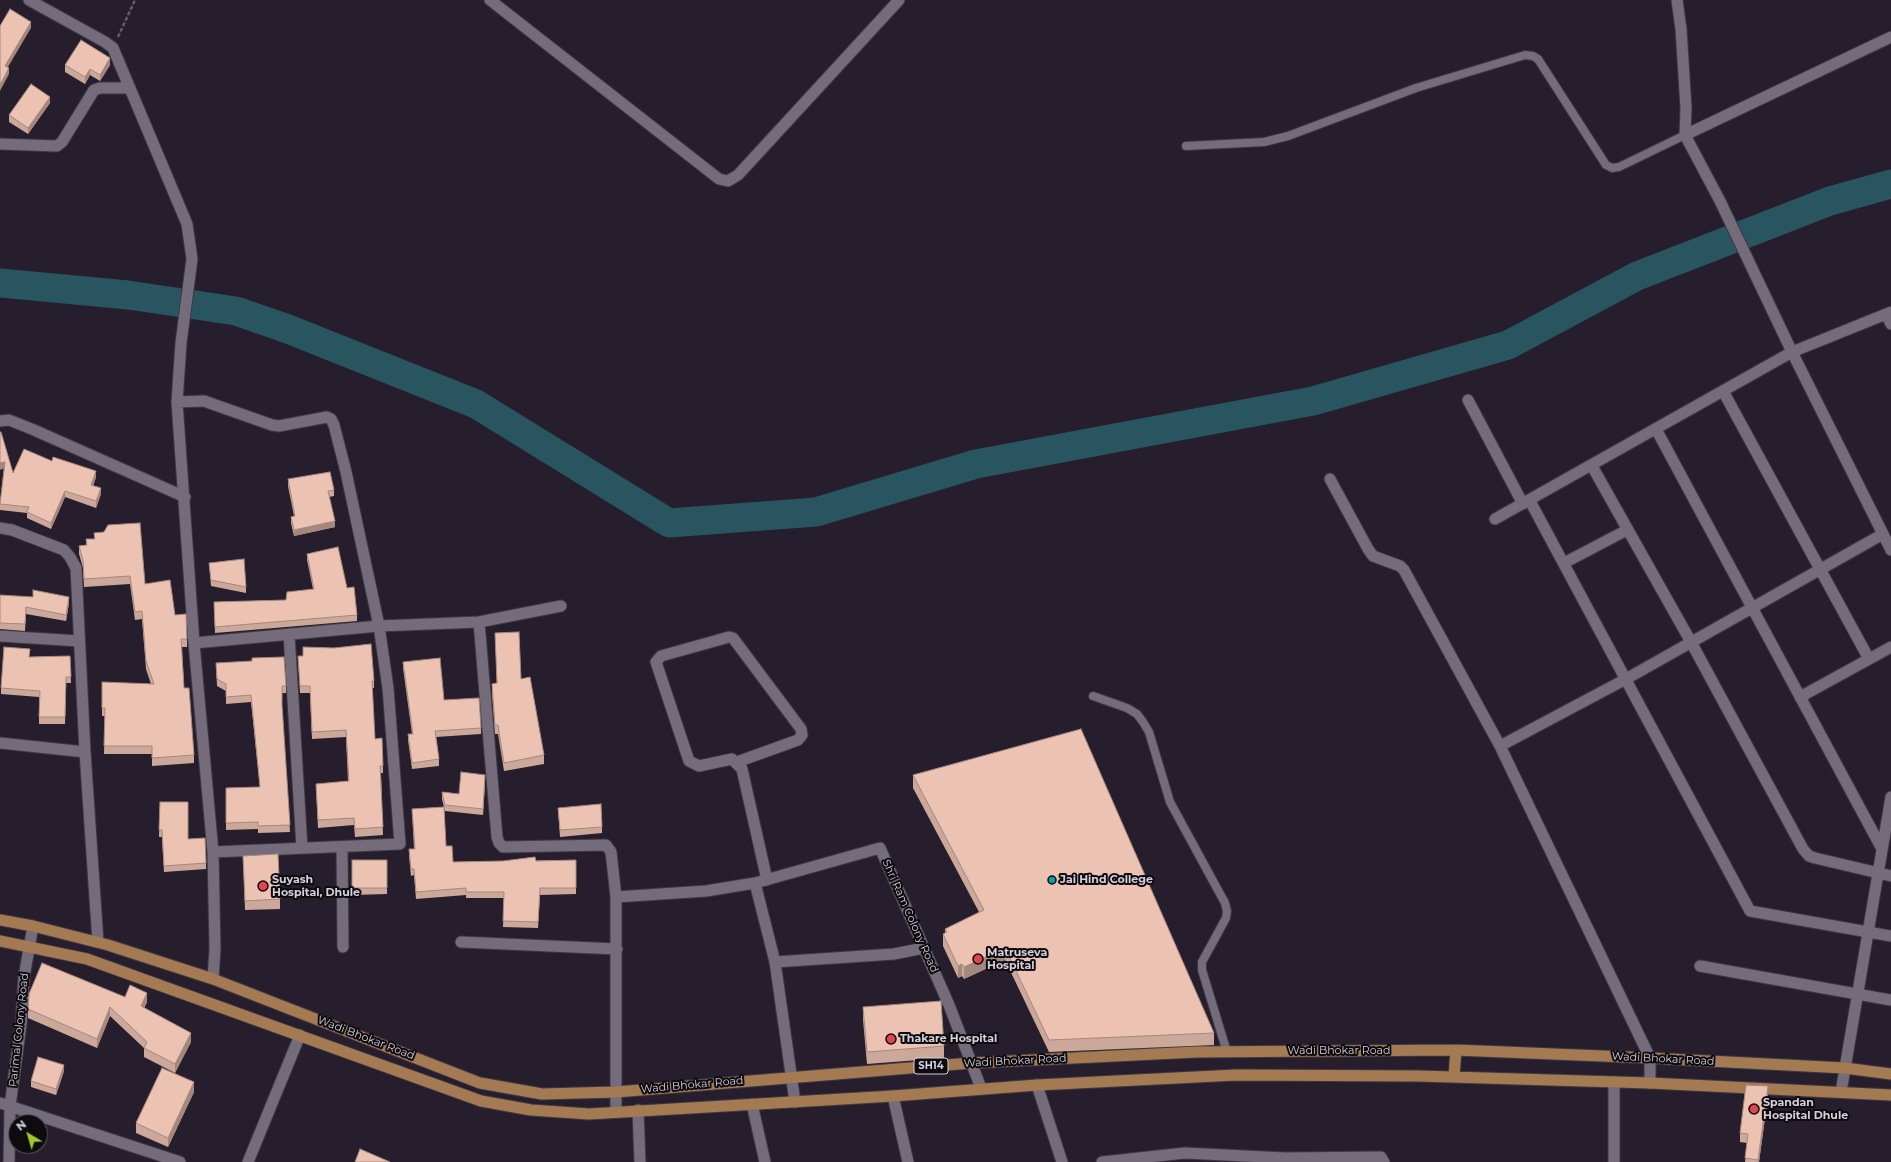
<!DOCTYPE html>
<html>
<head>
<meta charset="utf-8">
<style>
  body { margin:0 }
  #map { position:relative; width:1891px; height:1162px; overflow:hidden; background:#261e2c; font-family:Montserrat,sans-serif }
  canvas { display:block }
  .north { position:absolute; left:8px; top:1114px; width:40px; height:40px; box-sizing:border-box; background:#0d0a10; border:1px solid #5d5960; border-radius:50%; rotate:322deg; font-size:11px; font-weight:700; line-height:16px; text-align:center; color:#d5d0d9 }
  .north::after { content:''; display:block; margin:auto; width:14px; height:18px; background:#a2c929; clip-path:polygon(50% 0,100% 100%,50% 72%,0 100%) }
</style>
</head>
<body>
<div id="map">
<canvas width="1891" height="1162"></canvas>
<div class="north">N</div>
</div>
<script>
const c = document.querySelector('canvas').getContext('2d');
c.lineJoin = 'round';
const toPath = rows => new Path2D(rows.map(r => 'M' + r).join(''));
function trace(path, color, width, dash) { c.strokeStyle = color; c.lineWidth = width; c.lineCap = dash ? 'butt' : 'round'; c.setLineDash(dash || []); c.stroke(path); }
function paint(path, color) { c.fillStyle = color; c.fill(path, 'evenodd'); }
function drawText(font, color, halo, rows, align = 'center') {
  c.font = font + ' Montserrat,sans-serif'; c.lineWidth = 4; c.setLineDash([]); c.textBaseline = 'middle'; c.strokeStyle = halo; c.fillStyle = color; for (const [text, x, y, turn = 0] of rows) {
    c.save(); c.translate(x, y); c.rotate((+turn || 0) * Math.PI / 180); c.textAlign = isNaN(turn) ? turn : align; if (halo) c.strokeText(text, 0, 0); c.fillText(text, 0, 0); c.restore();
  }
}
const river = toPath([
  [0,283,128,295,236,311,288,329,476,404,669,523,816,512,976,464,1313,401,1508,345,1637,276,1830,201,1891,184]
]);
const path = toPath([
  [118,37,135,0]
]);
const service = toPath([
  [1186,146,1264,142,1288,136,1416,88,1525,55,1533,56,1538,59,1606,165,1612,168,1619,167,1685,135],
  [1093,696,1127,708,1137,714,1143,722,1149,732,1170,802,1225,903,1227,911,1226,918,1202,962,1202,970,1227,1052]
]);
const minor = toPath([
  [29,0,105,42,113,48,187,224,192,259,181,343,177,402,194,643,213,852,215,949,213,979],
  [490,0,719,179,728,181,738,175,899,0],
  [1677,0,1681,29,1686,108,1685,135,1720,201,1792,352,1891,550],
  [1685,135,1891,37],
  [0,144,57,146,62,142,94,90,100,88,130,88],
  [1886,314,1891,324],
  [1723,391,1869,659],
  [1468,400,1523,504],
  [177,402,204,401,272,425,279,426,327,417,331,419,334,425,346,472,379,626,388,688,400,844,213,852],
  [0,421,9,420,34,430,185,497],
  [1656,429,1882,849],
  [1592,466,1691,642,1803,849,1809,856,1815,858,1891,876],
  [1330,479,1368,549,1373,556,1400,566,1404,570,1500,746,1650,1058,1650,1083],
  [1530,501,1750,911,1891,936],
  [1495,519,1792,352,1891,312],
  [0,528,12,530,64,550,70,557,76,568,85,752,98,942],
  [1564,563,1627,530],
  [479,622,497,837,499,843,503,847,606,845,611,852,616,897],
  [289,634,302,848],
  [0,636,79,641],
  [194,643,379,626,479,622,561,606],
  [1800,697,1891,647],
  [0,743,85,752],
  [1500,746,1626,679,1883,534],
  [737,762,798,740,802,735,801,729,733,638,729,637,661,656,656,662,689,761,699,766,732,759,742,769,767,880],
  [342,847,343,947],
  [461,942,617,949],
  [775,962,894,954,924,948],
  [1700,966,1891,1000],
  [1614,1082,1614,1162],
  [1037,1085,1062,1162],
  [1841,1092,1891,797],
  [893,1096,908,1162],
  [795,1102,775,962,755,883,880,848,949,1005,981,1088],
  [0,1103,180,1162],
  [752,1104,765,1162],
  [638,1110,640,1162],
  [616,1112,616,897,706,891,755,883],
  [9,1162,10,1106,21,1025,24,977,33,926],
  [248,1162,300,1035],
  [1102,1162,1185,1153,1285,1158,1381,1157,1384,1162]
]);
const primary = toPath([
  [0,920,33,926,108,945,213,979,480,1083,542,1094,616,1092,971,1063,1197,1052,1456,1050,1650,1058,1845,1068,1891,1074],
  [0,941,87,959,481,1101,531,1110,589,1114,893,1096,1037,1085,1236,1075,1418,1076,1650,1083,1891,1095],
  [1454,1077,1456,1050]
]);
const wall = toPath([
  [65,65,110,65,100,81,90,75,85,84,65,72],
  [50,103,28,134,9,122,9,115],
  [0,432,13,473,52,461,96,477,93,486,101,494,96,508,65,497,51,529,27,518,27,513,0,510,0,504,4,468],
  [288,479,334,490,334,496,329,497,335,527,294,536,291,523,291,517,294,516,288,486],
  [94,533,175,615,187,639,187,647,182,647,184,688,194,755,194,763,152,766,152,754,104,754,105,716,102,716,102,708,151,684,146,669,142,619,135,620,130,584,84,587,83,568,79,554,79,546,86,545,86,539,94,539],
  [307,554,347,588,357,615,357,621,215,633,214,602,286,600,313,589,307,560],
  [209,563,246,587,246,593,211,586],
  [0,595,69,603,66,621,26,614,25,631,0,629],
  [495,633,521,679,544,755,544,764,504,771,498,734,495,734,492,693,492,684,497,683],
  [70,656,71,683,66,683,65,724,39,724,39,697,1,694,1,688,30,657],
  [298,656,374,681,374,688,372,688,375,739,383,766,383,773,381,773,383,835,355,837,354,825,318,828,316,784,348,781,346,737,312,739,310,693,300,693],
  [403,662,444,700,481,728,481,734,436,737,439,759,439,766,412,769,408,740,408,734,412,734,403,668],
  [216,663,286,686,286,693,282,693,282,705,290,832,258,833,258,829,226,830,226,788,260,787,251,702,226,704,226,691,217,686],
  [913,775,1214,1033,1214,1045,1049,1052,1005,960,964,979,962,976,958,978,943,946,943,934,945,933,945,929,979,912,913,788],
  [485,781,483,815,445,811,444,808,446,846,453,862,576,860,576,894,540,895,538,928,503,927,504,898,466,898,466,895,416,899,414,875,411,876,409,855,409,849,414,849,412,809,444,807,442,799,442,792,459,794],
  [160,802,206,863,206,869,164,872,162,837,159,837],
  [558,808,602,827,602,833,560,837],
  [243,856,280,899,280,909,245,910],
  [352,860,387,860,387,894,352,895],
  [125,997,147,1002,144,1008,191,1042,175,1073,144,1057,144,1048,110,1016,97,1048,28,1018,28,1009],
  [863,1007,944,1046,944,1058,867,1064,863,1020],
  [64,1071,56,1095,31,1087,31,1081],
  [194,1092,168,1147,136,1133,136,1123],
  [1768,1096,1759,1162,1745,1162,1747,1143,1740,1142,1740,1133]
]);
const shadedWall = toPath([
  [31,22,31,28,5,72,5,66],
  [110,58,110,65,100,81,100,75],
  [9,68,9,74,0,91,0,85],
  [90,69,90,75,85,84,85,77],
  [50,97,50,103,28,134,28,128],
  [5,462,5,468,0,470,0,463],
  [96,471,96,477,91,491,91,485],
  [101,488,101,494,96,508,96,501],
  [65,491,65,497,51,529,51,523],
  [335,521,335,527,294,536,294,530],
  [69,597,69,603,66,621,66,615],
  [485,775,485,781,483,815,483,809],
  [1005,948,1005,960,964,979,964,967],
  [962,964,962,976,958,978,958,966],
  [147,993,147,1002,141,1015,141,1006],
  [110,1007,110,1016,97,1048,97,1039],
  [191,1033,191,1042,175,1073,175,1064],
  [64,1065,64,1071,56,1095,56,1089],
  [194,1082,194,1092,168,1147,168,1138],
  [1768,1086,1768,1096,1759,1162,1758,1162]
]);
const building = toPath([
  [10,9,31,22,5,66,9,68,0,85,0,26,10,9],
  [81,40,110,58,100,75,90,69,85,77,65,65,81,40],
  [31,84,50,97,28,128,9,115,31,84],
  [0,432,1,432,13,473,24,449,52,461,53,457,96,471,91,485,101,488,96,501,65,491,51,523,27,512,29,507,0,504,5,462,0,463,0,432],
  [330,472,334,490,328,491,335,521,294,530,291,517,295,516,288,479,330,472],
  [140,523,145,584,170,580,175,615,186,614,187,639,181,639,184,688,189,688,194,755,152,758,152,746,104,746,105,708,102,708,102,682,154,684,146,661,142,611,135,612,130,576,84,579,83,560,79,546,87,545,86,539,95,539,94,533,104,532,108,525,140,523],
  [338,547,347,588,354,587,357,615,215,627,214,602,286,600,287,592,314,589,307,554,338,547],
  [244,559,246,587,211,580,209,563,244,559],
  [33,590,69,597,66,615,26,607,25,624,0,623,0,595,33,597,33,590],
  [519,632,521,679,530,677,544,755,504,763,498,725,495,725,492,684,497,683,495,633,519,632],
  [371,644,374,681,372,681,375,739,382,738,383,766,380,766,383,827,355,829,354,818,318,820,316,784,349,781,346,730,312,732,310,686,300,686,298,656,303,656,303,647,334,648,371,644],
  [4,647,30,649,29,657,70,656,71,677,66,677,65,717,39,717,40,691,1,688,4,647],
  [284,657,286,686,282,686,282,705,290,825,258,826,258,822,226,823,226,788,260,787,251,695,226,697,226,684,217,679,216,663,252,661,252,658,284,657],
  [440,658,444,700,479,698,481,728,435,731,439,759,412,763,408,734,413,734,403,662,440,658],
  [1081,729,1214,1033,1049,1040,1005,948,964,967,962,964,958,966,943,934,947,932,945,929,984,910,913,775,1081,729],
  [461,772,485,775,483,809,445,805,442,792,459,794,461,772],
  [160,802,188,802,188,839,205,838,206,863,164,866,162,830,159,830,160,802],
  [601,804,602,827,560,830,558,808,601,804],
  [444,807,446,846,452,846,453,862,503,861,535,857,536,861,576,860,576,888,540,888,538,922,503,921,504,892,466,892,466,888,416,892,414,869,411,869,409,849,415,849,412,809,444,807],
  [278,854,280,899,245,901,243,856,278,854],
  [352,860,387,860,387,888,352,888,352,860],
  [42,963,125,997,130,985,147,993,141,1006,191,1033,175,1064,144,1048,147,1042,110,1007,97,1039,28,1009,29,994,42,963],
  [941,1001,944,1046,867,1052,863,1007,941,1001],
  [38,1057,64,1065,56,1089,31,1081,38,1057],
  [162,1068,194,1082,168,1138,136,1123,162,1068],
  [1746,1085,1768,1086,1758,1160,1745,1158,1748,1134,1740,1133,1746,1085],
  [360,1149,390,1162,355,1162,360,1149]
]);
const markers = [
  [1052,880,4,"#0f9aa8"],
  [263,886,5,"#e0444e"],
  [978,959,5,"#e0444e"],
  [891,1039,5,"#e0444e"],
  [1754,1109,5,"#e0444e"]
];
const shields = [
  [931,1066,34]
];
const shieldNames = [
  ["SH14",931,1066]
];
const poiNames = [
  ["Suyash",272,880],
  ["Hospital, Dhule",272,893],
  ["Jai Hind College",1060,880],
  ["Matruseva",987,953],
  ["Hospital",987,966],
  ["Thakare Hospital",900,1039],
  ["Spandan",1763,1103],
  ["Hospital Dhule",1763,1116]
];
const streetNames = [
  ["Shri Ram Colony Road",910,916,66],
  ["Parimal Colony Road",19,1030,-84],
  ["Wadi Bhokar Road",366,1038,21],
  ["Wadi Bhokar Road",1339,1051],
  ["Wadi Bhokar Road",1663,1059,3],
  ["Wadi Bhokar Road",1015,1061,-3],
  ["Wadi Bhokar Road",692,1085,-5]
];
trace(river, '#28555f', 29);
trace(service, '#3f3843', 10);
trace(minor, '#3f3843', 13);
trace(primary, '#3f3843', 13);
trace(path, '#625b68', 2.5, [4, 2]);
trace(service, '#746b7b', 8);
trace(minor, '#746b7b', 11);
trace(primary, '#a47a52', 11);
paint(wall, '#cba89a');
paint(shadedWall, '#a5887d');
paint(building, '#ecc3b3');
trace(building, '#a5887d', 1);
for (const [x, y, r, color] of markers) { const dot = new Path2D(); dot.arc(x, y, r, 0, 2 * Math.PI); c.fillStyle = color; c.fill(dot); trace(dot, '#0d0a10', 1.5); }
for (const [x, y, w] of shields) { const box = new Path2D(); box.roundRect(x - w / 2, y - 8, w, 16, 3); c.fillStyle = '#0d0a10'; c.fill(box); trace(box, '#d5d0d9', 1); }
drawText('bold 10px', '#d5d0d9', null, shieldNames);
drawText('bold 11px', '#d5d0d9', '#0d0a10', poiNames, 'left');
drawText('11px', '#d5d0d9', '#0d0a10', streetNames);
</script>
</body>
</html>
